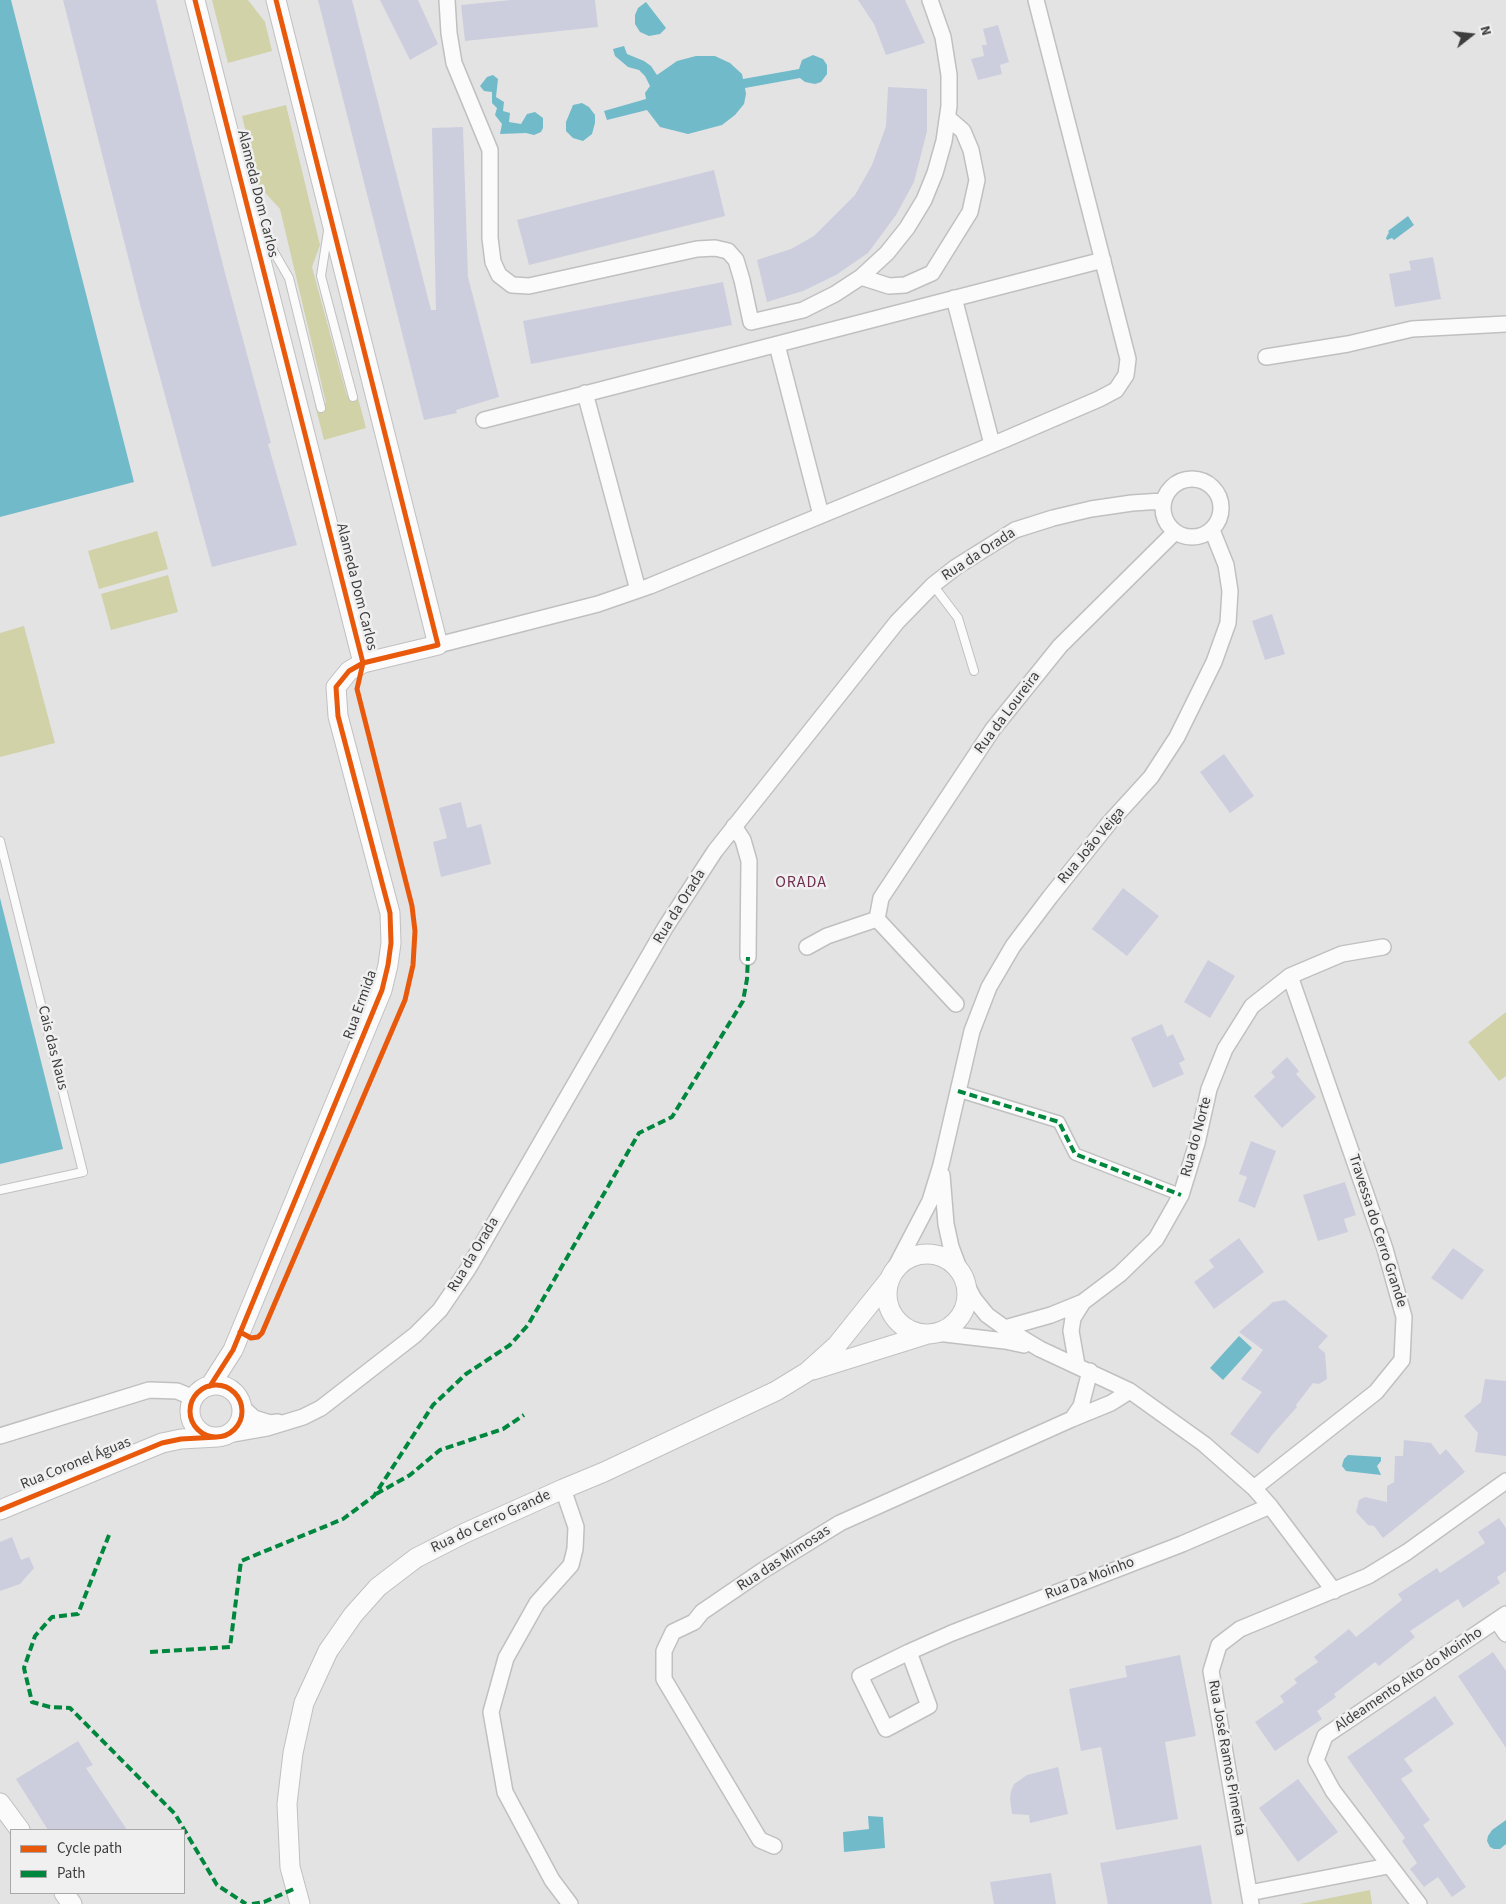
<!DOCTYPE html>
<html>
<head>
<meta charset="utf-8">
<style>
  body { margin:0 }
  #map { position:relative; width:1506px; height:1904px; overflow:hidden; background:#e3e3e4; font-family:"Source Sans 3",sans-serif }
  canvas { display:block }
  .legend { position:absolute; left:10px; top:1829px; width:175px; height:65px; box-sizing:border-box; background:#f0f0f1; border:1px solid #a8a8a9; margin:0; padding:6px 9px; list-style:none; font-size:15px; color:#3d3d3d }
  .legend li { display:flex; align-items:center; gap:10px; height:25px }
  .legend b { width:25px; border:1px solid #a8a8a9 }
  .north { position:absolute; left:1446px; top:10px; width:50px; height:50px; -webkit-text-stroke:4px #f0f0f1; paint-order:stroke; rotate:74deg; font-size:14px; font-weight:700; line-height:20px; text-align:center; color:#3d3d3d }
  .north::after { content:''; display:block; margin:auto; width:18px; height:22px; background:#3d3d3d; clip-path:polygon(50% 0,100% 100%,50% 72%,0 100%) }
</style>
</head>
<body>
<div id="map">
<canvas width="1506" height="1904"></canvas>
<ul class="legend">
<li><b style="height:6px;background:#e8590c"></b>Cycle path</li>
<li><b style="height:6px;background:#00873e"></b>Path</li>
</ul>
<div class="north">N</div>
</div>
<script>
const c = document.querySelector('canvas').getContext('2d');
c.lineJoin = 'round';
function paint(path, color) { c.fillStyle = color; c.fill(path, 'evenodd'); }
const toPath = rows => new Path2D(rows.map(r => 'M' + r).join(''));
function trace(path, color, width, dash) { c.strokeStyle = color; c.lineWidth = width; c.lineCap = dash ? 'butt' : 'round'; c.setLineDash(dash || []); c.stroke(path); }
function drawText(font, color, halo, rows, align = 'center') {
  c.font = font + ' "Source Sans 3",sans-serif'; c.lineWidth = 5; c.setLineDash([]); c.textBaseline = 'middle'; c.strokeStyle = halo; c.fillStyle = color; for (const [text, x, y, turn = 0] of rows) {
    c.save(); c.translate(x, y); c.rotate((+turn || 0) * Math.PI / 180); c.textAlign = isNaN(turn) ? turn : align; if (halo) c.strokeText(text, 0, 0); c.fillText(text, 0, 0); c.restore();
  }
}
const green = toPath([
  [212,0,248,0,265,22,272,51,228,63],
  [286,105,320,245,312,267,347,396,357,394,366,428,324,440,315,405,326,403,280,209,258,185,242,116],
  [157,531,168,569,99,589,88,551],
  [168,575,178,612,111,630,101,594],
  [24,626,55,743,0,757,0,633],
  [1506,1012,1506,1076,1499,1081,1468,1042],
  [1370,1890,1372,1904,1300,1904]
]);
const water = toPath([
  [0,0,11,0,134,482,0,517],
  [646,2,666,28,660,34,649,36,640,32,635,24,635,15,638,8],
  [624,46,627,54,644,61,651,66,657,75,677,61,696,56,715,56,730,63,742,74,743,79,799,69,802,60,813,55,823,59,827,65,827,74,821,82,815,84,805,82,800,78,745,88,746,94,744,104,735,115,722,125,688,134,660,127,647,110,607,120,604,111,646,99,645,93,650,86,645,76,639,70,628,67,615,56,613,49],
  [493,75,498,79,496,97,504,102,503,111,510,113,509,122,521,124,527,114,535,112,543,118,543,128,541,132,534,135,526,133,500,134,502,124,495,115,497,108,492,103,492,92,484,91,480,86,487,77],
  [582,103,589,107,595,115,595,123,592,134,583,141,573,138,566,131,566,122,573,105],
  [1408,216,1414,225,1394,240,1392,238,1387,240,1386,238,1389,232,1388,231],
  [0,898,63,1149,0,1164],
  [1239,1336,1252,1348,1223,1380,1210,1368],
  [1348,1455,1381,1457,1381,1461,1377,1466,1381,1475,1346,1471,1342,1466,1343,1462,1344,1459],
  [868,1816,883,1817,885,1848,844,1852,843,1832,869,1829],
  [1506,1820,1506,1844,1500,1849,1494,1849,1490,1847,1487,1841,1488,1836,1492,1830]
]);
const building = toPath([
  [63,0,156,0,225,273,271,443,268,444,297,545,212,567,141,308],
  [318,0,352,0,431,310,436,310,432,128,463,127,468,277,499,397,456,410,457,413,424,420],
  [380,0,418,0,438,44,410,60],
  [511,0,595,0,598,27,465,41,461,5],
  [858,0,905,0,925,43,886,55,874,24],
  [998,25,1009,62,1000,65,1002,74,978,80,971,59,984,56,982,45,987,45,983,29],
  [888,87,927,89,927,131,914,182,896,215,868,253,836,275,803,291,767,302,757,260,791,249,814,236,855,195,872,165,886,126],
  [714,170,725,216,529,265,517,220],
  [1433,257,1441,299,1395,307,1389,274,1411,270,1409,261],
  [723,282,732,325,531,364,523,321],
  [1272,614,1285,654,1265,660,1252,621],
  [1224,754,1254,796,1230,813,1200,772],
  [461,802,467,828,481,824,491,864,441,877,433,842,447,838,439,808],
  [1123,888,1159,916,1127,956,1092,929],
  [1208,960,1235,976,1210,1018,1184,1002],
  [1162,1024,1167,1037,1173,1034,1185,1060,1179,1063,1184,1074,1153,1088,1131,1038],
  [1287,1057,1299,1071,1296,1074,1316,1097,1282,1128,1254,1096,1275,1077,1271,1072],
  [1251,1141,1276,1151,1255,1208,1238,1201,1247,1177,1239,1174],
  [1345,1182,1356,1215,1344,1219,1348,1232,1318,1241,1303,1195],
  [1239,1238,1264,1272,1214,1309,1194,1282,1214,1267,1209,1260],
  [1453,1248,1484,1270,1462,1300,1431,1278],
  [1285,1300,1328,1336,1318,1347,1325,1353,1327,1379,1319,1384,1313,1383,1296,1405,1297,1407,1272,1435,1258,1454,1230,1434,1262,1392,1241,1379,1263,1350,1239,1332,1273,1302],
  [1485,1379,1506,1381,1506,1456,1475,1452,1478,1433,1464,1416,1481,1402],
  [1404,1440,1431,1443,1440,1455,1446,1449,1465,1472,1383,1538,1374,1526,1368,1525,1356,1512,1359,1500,1365,1497,1387,1502,1387,1486,1394,1482,1395,1456,1403,1456],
  [1499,1518,1506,1528,1506,1571,1497,1577,1500,1583,1463,1608,1458,1599,1410,1631,1415,1637,1379,1666,1375,1662,1334,1694,1336,1697,1317,1711,1322,1719,1275,1751,1255,1722,1284,1702,1280,1696,1297,1683,1294,1679,1318,1662,1314,1657,1349,1629,1356,1637,1402,1600,1398,1594,1437,1568,1440,1573,1485,1543,1478,1532],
  [12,1537,21,1560,29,1557,34,1568,20,1584,0,1591,0,1542],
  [1493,1652,1506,1671,1506,1748,1458,1676],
  [1180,1655,1196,1736,1165,1742,1178,1819,1116,1830,1101,1747,1081,1751,1069,1689,1127,1677,1125,1666],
  [1435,1696,1454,1724,1404,1759,1413,1771,1401,1779,1430,1820,1423,1825,1466,1887,1452,1897,1438,1877,1424,1887,1410,1869,1417,1863,1402,1841,1405,1838,1347,1757],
  [78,1741,93,1765,86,1768,127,1830,48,1830,16,1779],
  [1058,1767,1068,1814,1030,1823,1029,1815,1012,1814,1010,1798,1011,1791,1014,1784,1027,1775],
  [1298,1779,1338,1832,1298,1862,1259,1808],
  [1201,1845,1212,1904,1108,1904,1100,1863],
  [1051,1873,1056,1904,994,1904,990,1882]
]);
const service = toPath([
  [260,228,289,278,321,408],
  [328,231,321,276,353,397],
  [933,585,958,618,974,671],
  [0,841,83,1172,0,1190]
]);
const pedestrian = toPath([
  [958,1091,1059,1122,1075,1154,1181,1195]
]);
const minor = toPath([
  [447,0,449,33,454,63,490,150,490,238,493,262,499,275,512,285,529,286,697,249,715,248,728,251,736,260,742,280,751,322,803,310,835,294,861,277,887,253,907,228,924,200,935,173,944,141,949,106,949,75,943,37,930,0],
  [861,277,889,286,905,285,932,273,970,212,977,180,971,150,963,131,948,118],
  [954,298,992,444],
  [777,345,821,515],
  [1266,357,1348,344,1412,329,1506,324],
  [585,393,638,590],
  [484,420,1103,260],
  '1163 508a29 29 0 1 1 58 0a29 29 0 1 1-58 0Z',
  [438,645,598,604,650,586,1006,439,1099,399,1116,390,1126,375,1128,359,1036,0],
  [734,826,743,840,749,861,748,957],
  [807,947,827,936,877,919],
  [956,1004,877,919,881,898,993,729,1060,646,1175,532],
  [942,1175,946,1224,951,1247,960,1271],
  [894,1270,930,1201,941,1165,972,1031,989,987,1013,946,1050,897,1110,822,1151,777,1177,737,1214,662,1228,623,1230,591,1226,565,1212,530],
  [965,1282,974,1299,987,1315,1005,1328,1040,1349,1130,1391,1204,1444,1254,1488,1270,1506,1334,1591],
  [1005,1328,1051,1315,1083,1302,1120,1274,1156,1239,1181,1195,1197,1143,1209,1089,1225,1049,1252,1006,1290,976,1342,954,1383,947],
  [937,1333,1005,1341,1024,1345],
  [1077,1365,1071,1331,1073,1318,1083,1302],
  [241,1406,254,1418,270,1423,278,1422],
  [1072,1419,1081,1406,1090,1371],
  [227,1435,267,1428,303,1417,321,1408,415,1335,440,1310,468,1269,665,928,715,851,897,622,933,585,956,567,1015,530,1053,518,1091,509,1132,503,1163,501],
  [0,1436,149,1390,177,1391,194,1398],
  [1254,1488,1376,1392,1402,1360,1404,1317,1385,1249,1290,976],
  [563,1489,576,1527,575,1549,571,1565,537,1603,506,1658,491,1712,505,1792,552,1880,570,1904],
  [1497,1621,1506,1634],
  [909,1652,929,1706,886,1729,860,1676,909,1652,952,1633,1182,1544,1270,1506],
  [774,1846,760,1840,664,1679,664,1651,673,1632,694,1622,702,1612,762,1571,840,1523,1072,1419,1111,1403,1130,1391],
  [1249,1893,1388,1866],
  [1251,1904,1211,1671,1219,1645,1240,1629,1368,1576,1407,1552,1506,1481],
  [1419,1904,1333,1791,1316,1760,1325,1736,1506,1614]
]);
const tertiary = toPath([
  [195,0,363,663],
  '887 1294a40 40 0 1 1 80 0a40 40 0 1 1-80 0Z',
  [813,1370,928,1334],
  '190 1411a26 26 0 1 1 52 0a26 26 0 1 1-52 0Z',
  [210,1386,233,1350,382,990,388,965,391,943,390,913,338,716,336,687,349,671,363,663,438,645,276,0],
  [0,1510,162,1443,181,1439,218,1437],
  [0,1803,20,1830],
  [64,1893,72,1904],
  [300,1904,290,1867,287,1804,293,1753,304,1703,328,1651,353,1615,378,1587,416,1558,465,1533,563,1489,604,1472,776,1391,807,1372,837,1345,889,1280]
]);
const quiet = toPath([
  [958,1091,1059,1122,1075,1154,1181,1195],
  [376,1494,410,1475,440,1450,503,1429,524,1415],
  [109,1535,78,1614,52,1617,35,1636,24,1668,32,1702,50,1707,70,1708,175,1814,217,1885,246,1904],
  [150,1652,230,1647,241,1561,343,1519,374,1496,433,1405,466,1374,510,1345,528,1325,639,1133,672,1117,743,1001,747,979,748,957],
  [252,1904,264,1902,296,1888]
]);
const cycleway = toPath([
  [195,0,363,663,357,689,412,906,415,931,413,965,405,1000,262,1333,258,1337,251,1338,240,1332],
  '190 1411a26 26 0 1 1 52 0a26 26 0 1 1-52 0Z',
  [210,1386,233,1350,382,990,388,965,391,943,390,913,338,716,336,687,349,671,363,663,438,645,276,0],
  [0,1510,162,1443,181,1439,218,1437]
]);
const streetNames = [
  ["Alameda Dom Carlos",257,194,76],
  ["Rua da Orada",979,555,-33],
  ["Alameda Dom Carlos",356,587,76],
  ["Rua da Loureira",1008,713,-53],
  ["Rua João Veiga",1092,846,-50],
  ["Rua da Orada",680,907,-58],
  ["Rua Ermida",361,1005,-70],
  ["Cais das Naus",52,1048,76],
  ["Rua do Norte",1197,1137,-75],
  ["Travessa do Cerro Grande",1377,1231,72],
  ["Rua da Orada",474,1255,-59],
  ["Rua Coronel Águas",76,1464,-22],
  ["Rua do Cerro Grande",491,1522,-25],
  ["Rua das Mimosas",784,1559,-33],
  ["Rua Da Moinho",1090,1579,-21],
  ["Aldeamento Alto do Moinho",1409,1680,-34],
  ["Rua José Ramos Pimenta",1226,1758,80]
];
const neighbourhoodNames = [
  ["ORADA",801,883]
];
paint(green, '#d1d2a8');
paint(water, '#71bac9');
paint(building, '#cccede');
trace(service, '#c0c0c1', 10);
trace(pedestrian, '#c0c0c1', 14);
trace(minor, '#c0c0c1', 18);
trace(tertiary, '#c0c0c1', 21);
trace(service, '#fbfbfb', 8);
trace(pedestrian, '#fbfbfb', 11);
trace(minor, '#fbfbfb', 15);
trace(tertiary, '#fbfbfb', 19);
trace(quiet, '#00873e', 4, [8, 4]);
trace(cycleway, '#e8590c', 5);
drawText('15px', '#3d3d3d', '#f0f0f1', streetNames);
c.letterSpacing = '1px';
drawText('16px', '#702f4e', '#f0f0f1', neighbourhoodNames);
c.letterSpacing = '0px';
</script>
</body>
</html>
